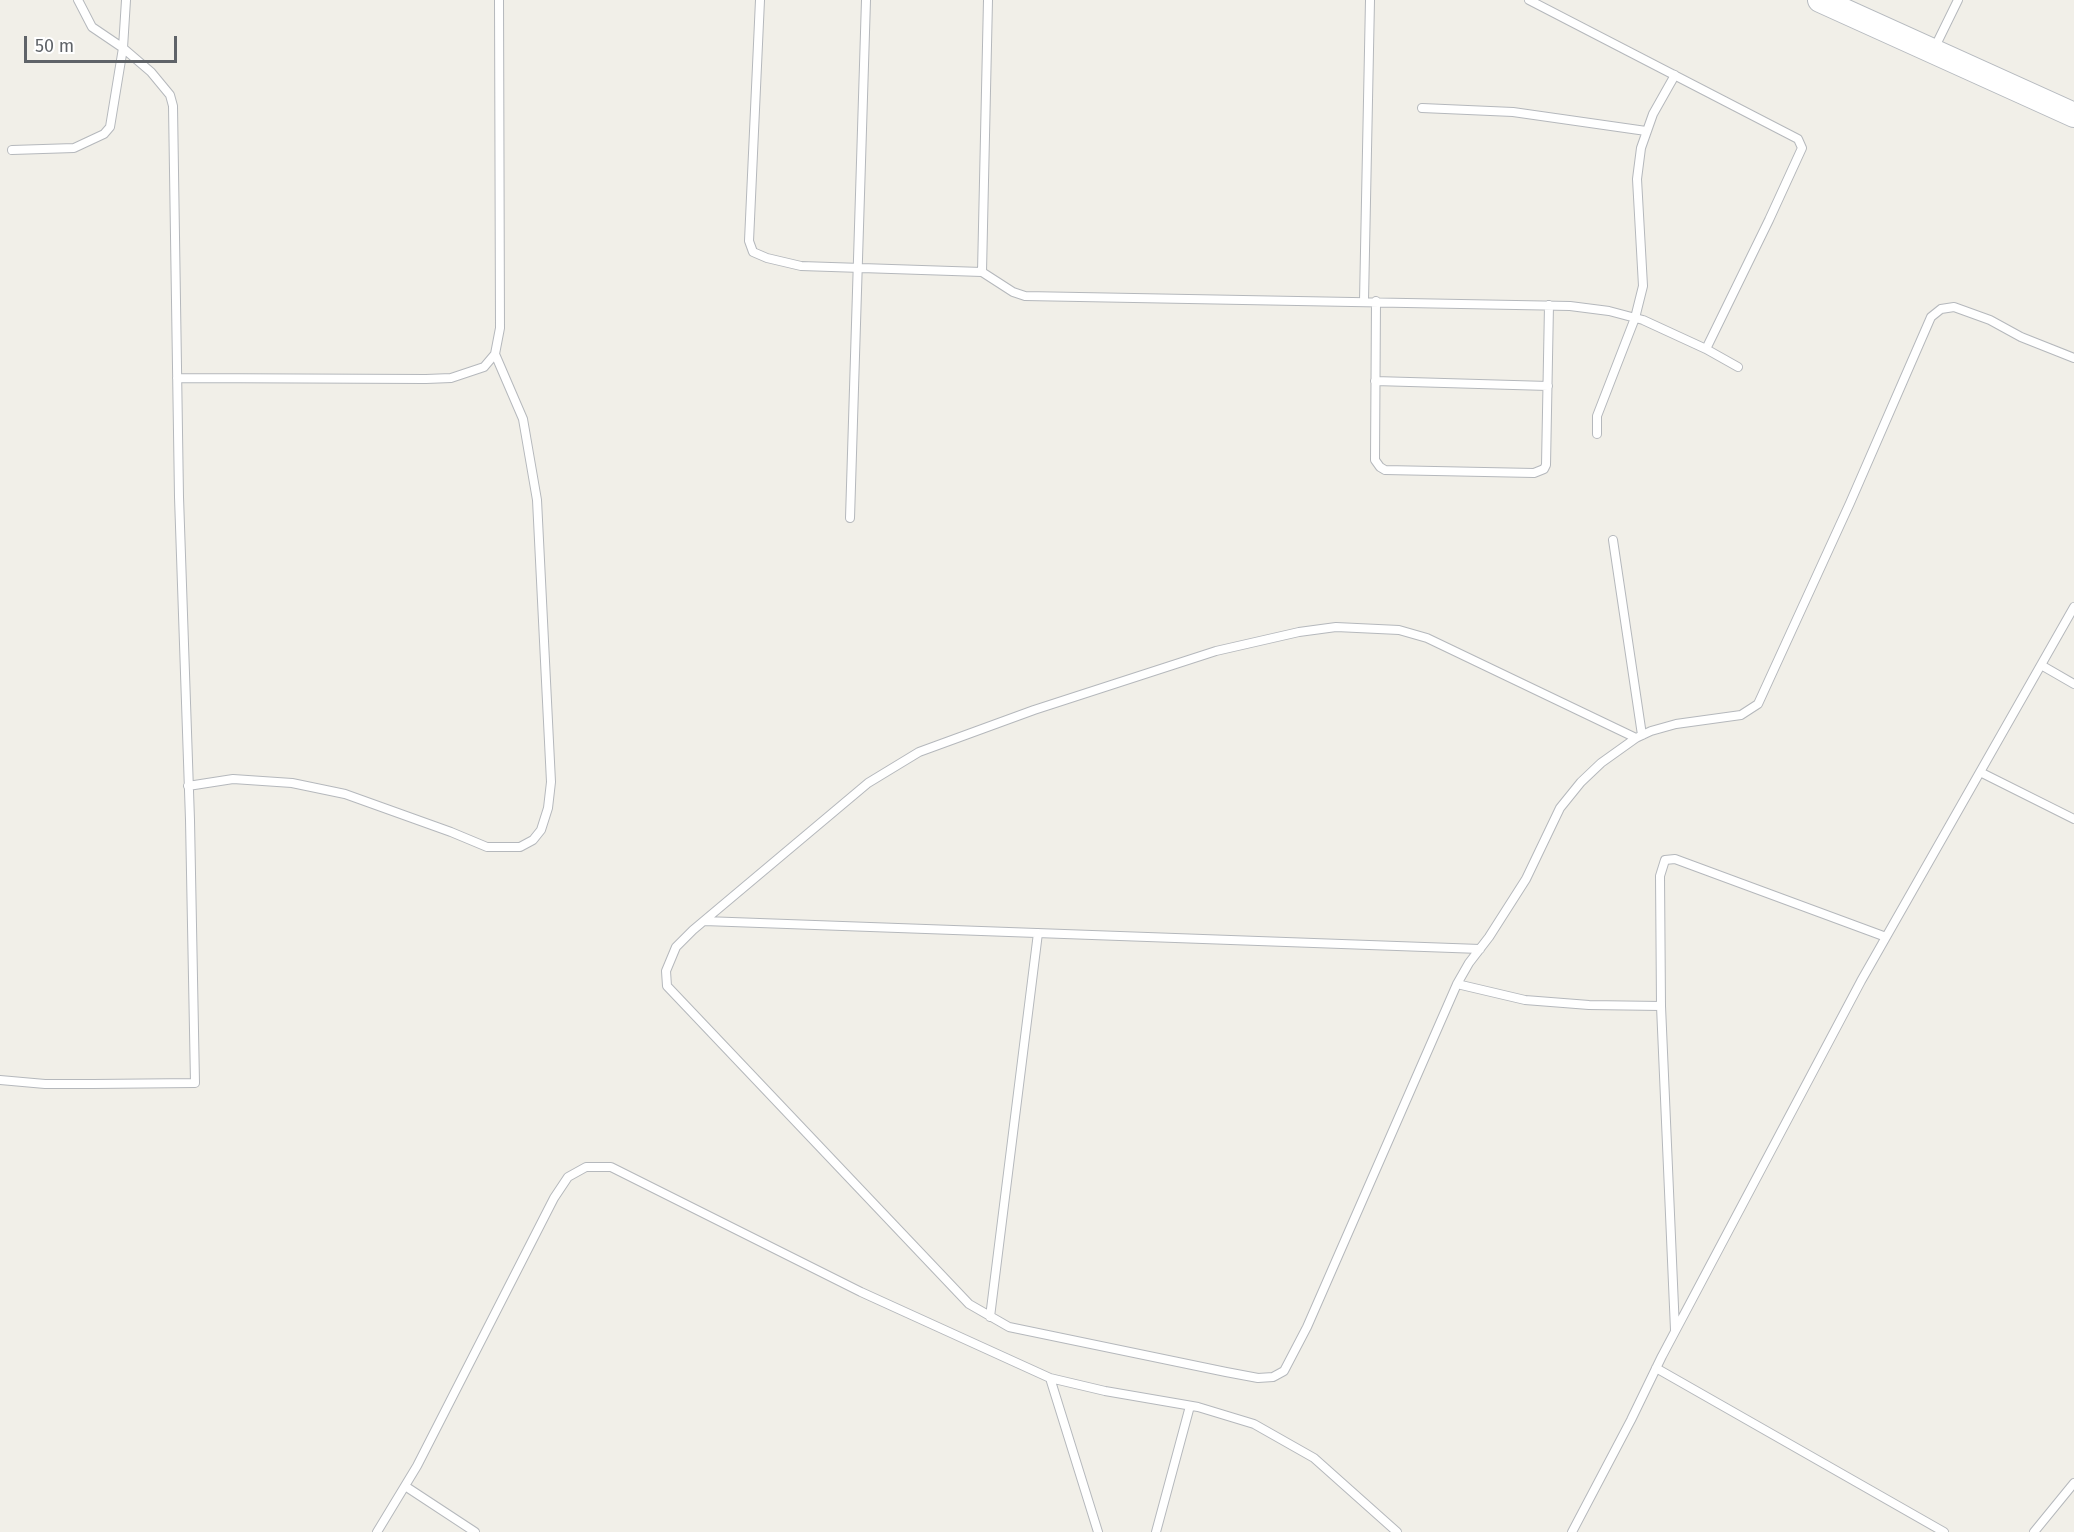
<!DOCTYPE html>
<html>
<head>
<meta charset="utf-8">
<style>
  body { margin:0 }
  #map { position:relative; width:2074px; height:1532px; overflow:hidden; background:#f1efe8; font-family:"Fira Sans",sans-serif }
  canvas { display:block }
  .scale { position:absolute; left:24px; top:36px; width:153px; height:27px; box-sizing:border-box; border:3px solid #5f6368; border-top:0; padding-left:8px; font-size:18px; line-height:21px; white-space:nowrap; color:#5f6368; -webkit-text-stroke:4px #fff; paint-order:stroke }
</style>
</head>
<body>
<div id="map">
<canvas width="2074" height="1532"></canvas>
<div class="scale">50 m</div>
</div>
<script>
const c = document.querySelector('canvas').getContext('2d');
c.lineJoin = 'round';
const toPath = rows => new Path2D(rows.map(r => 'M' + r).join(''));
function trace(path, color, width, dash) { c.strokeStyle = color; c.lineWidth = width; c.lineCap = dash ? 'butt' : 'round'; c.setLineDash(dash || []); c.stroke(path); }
const lane = toPath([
  [760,0,749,241,753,252,767,258,801,266,982,272,1013,292,1025,296,1570,306,1609,311,1643,320,1706,349,1738,367],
  [1529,0,1798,139,1802,148,1769,220,1706,349],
  [1933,51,1958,0],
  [1422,108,1513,112,1646,131],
  [12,150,74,148,104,134,110,127,123,48,126,0],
  [982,272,988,0],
  [1364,301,1370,0],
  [1376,301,1375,460,1380,467,1385,470,1534,473,1544,469,1546,465,1549,305],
  [177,378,426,379,451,378,484,367,495,354,500,328,499,0],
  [1375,381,1548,386],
  [1597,434,1597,416,1635,318,1643,286,1637,179,1641,148,1653,114,1675,75],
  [850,518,866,0],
  [1613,540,1642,735],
  [2041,665,2074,684],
  [1636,738,1427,638,1399,630,1336,627,1299,632,1216,651,1034,710,919,752,891,769,868,783,693,930,676,947,666,971,667,986,969,1304,1009,1327,1226,1372,1258,1378,1273,1377,1284,1371,1307,1327,1457,984,1469,963,1489,937,1526,879,1560,808,1581,782,1601,763,1636,738,1651,731,1676,724,1741,715,1758,704,1850,503,1931,317,1941,309,1954,307,1990,320,2021,337,2074,358],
  [1980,772,2074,819],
  [188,786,233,779,292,783,345,794,451,832,487,847,520,847,533,840,541,830,548,808,551,782,537,500,523,419,495,354],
  [704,921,1480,949],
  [1457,984,1525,1000,1589,1005,1661,1006],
  [0,1080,45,1084,93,1084,195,1083,190,820,179,497,173,106,170,95,151,72,123,48,92,27,78,0],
  [990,1317,1038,933],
  [1675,1330,1661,1006,1660,876,1665,860,1675,859,1886,937],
  [1656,1368,1944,1532],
  [1050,1378,1098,1532],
  [405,1486,475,1532],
  [377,1532,417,1466,554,1198,568,1177,586,1167,611,1167,861,1292,1050,1378,1105,1391,1198,1407,1254,1424,1314,1458,1397,1532],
  [1156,1532,1190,1406],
  [1572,1532,1631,1420,1662,1356,1861,981,2074,607],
  [2034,1532,2074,1483]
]);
const secondary = toPath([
  [1820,0,2074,115]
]);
trace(lane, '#b5b8bc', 10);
trace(secondary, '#b6babf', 26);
trace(lane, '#fff', 8);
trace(secondary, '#fff', 24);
</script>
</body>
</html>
